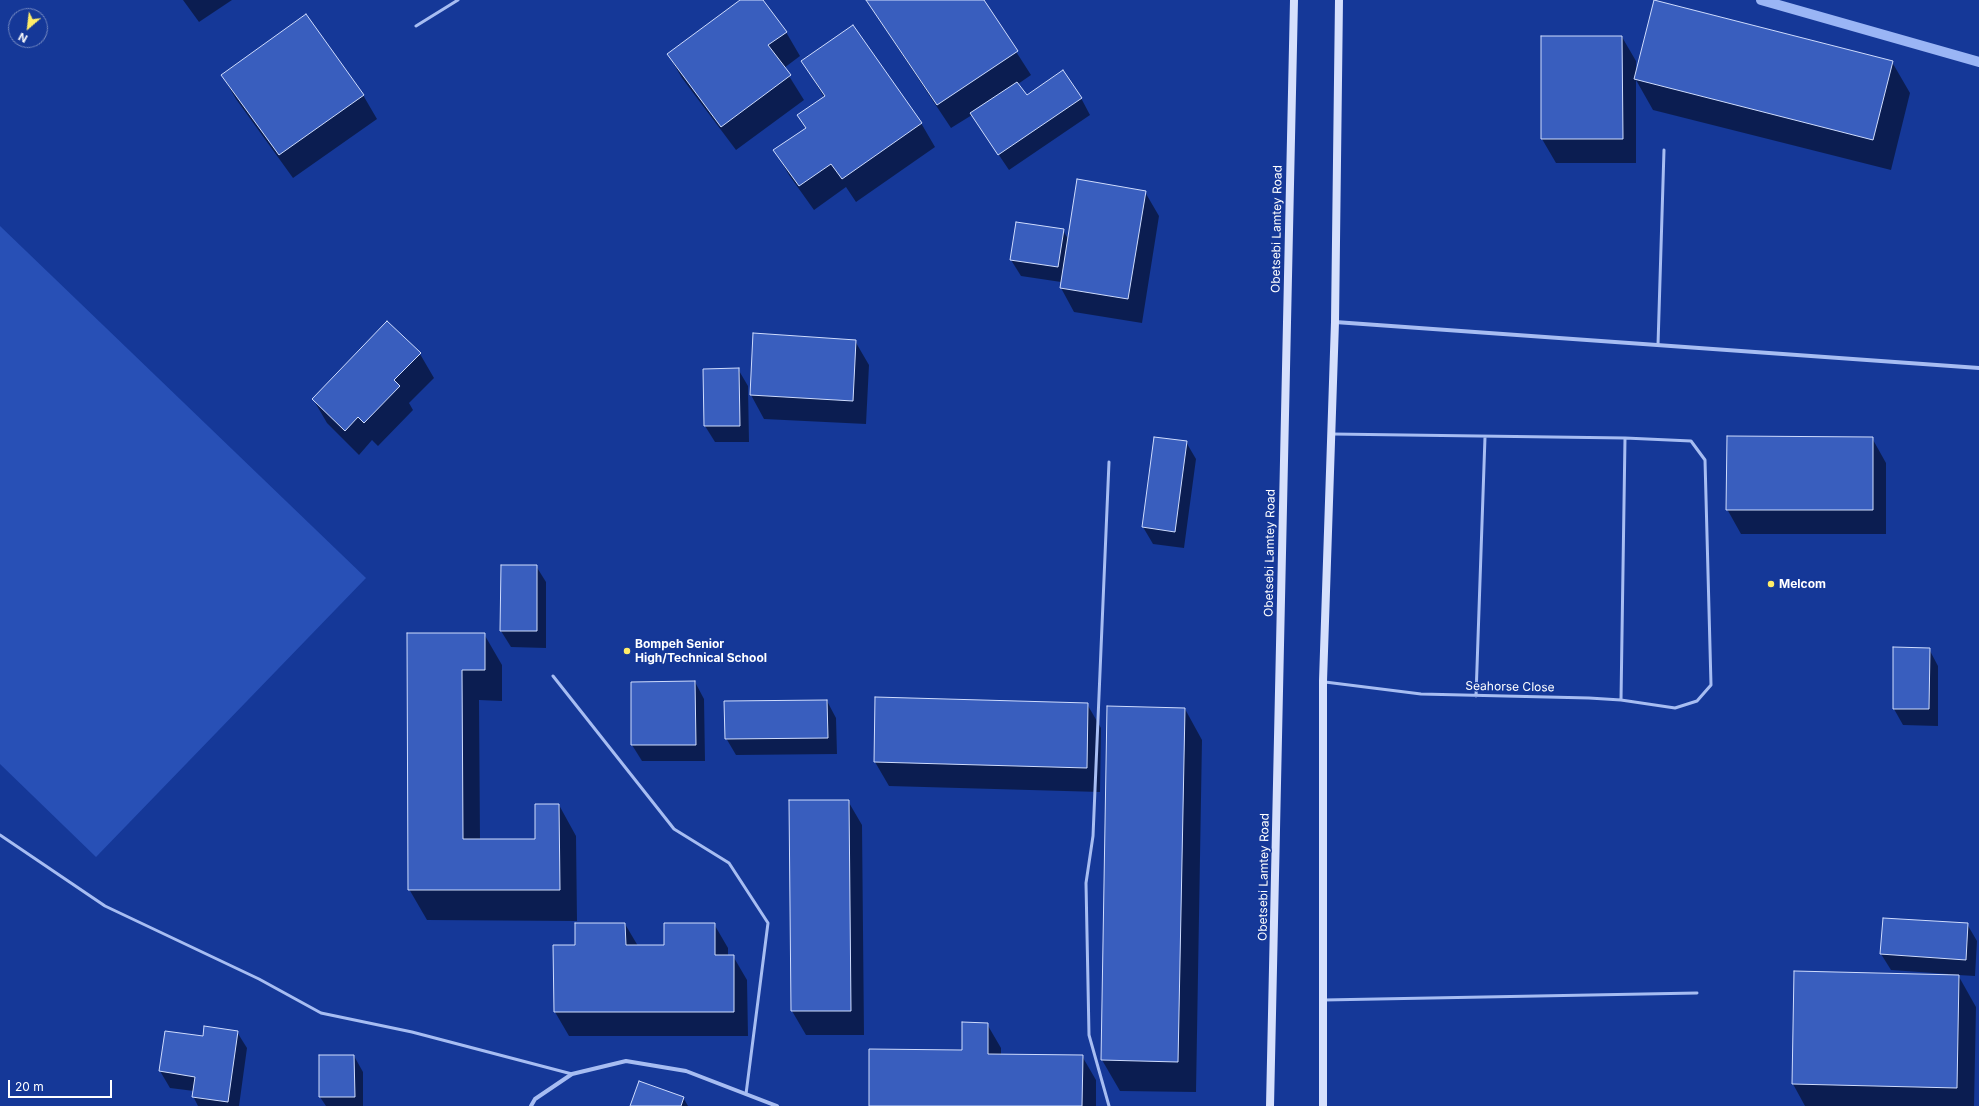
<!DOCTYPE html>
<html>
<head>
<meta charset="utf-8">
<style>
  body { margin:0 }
  #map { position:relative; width:1979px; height:1106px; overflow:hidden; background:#153898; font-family:Inter,sans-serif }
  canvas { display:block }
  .north { position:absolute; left:8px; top:8px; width:40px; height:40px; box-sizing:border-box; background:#153898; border:1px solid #7388c1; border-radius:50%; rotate:208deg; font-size:11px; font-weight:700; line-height:16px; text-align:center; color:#fff }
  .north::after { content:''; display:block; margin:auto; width:14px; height:18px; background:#ffed68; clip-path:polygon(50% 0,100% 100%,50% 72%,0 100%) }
  .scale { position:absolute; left:8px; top:1080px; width:104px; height:18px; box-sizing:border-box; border:2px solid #fff; border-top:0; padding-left:5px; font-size:12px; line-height:14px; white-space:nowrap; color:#fff; -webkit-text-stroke:3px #153898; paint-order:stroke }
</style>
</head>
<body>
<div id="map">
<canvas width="1979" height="1106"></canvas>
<div class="north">N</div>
<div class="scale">20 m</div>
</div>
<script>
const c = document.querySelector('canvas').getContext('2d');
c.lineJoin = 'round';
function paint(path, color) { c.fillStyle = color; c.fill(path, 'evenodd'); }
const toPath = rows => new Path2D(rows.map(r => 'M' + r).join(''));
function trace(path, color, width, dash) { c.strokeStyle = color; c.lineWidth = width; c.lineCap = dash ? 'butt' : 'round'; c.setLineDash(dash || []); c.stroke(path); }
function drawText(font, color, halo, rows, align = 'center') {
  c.font = font + ' Inter,sans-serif'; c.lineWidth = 3; c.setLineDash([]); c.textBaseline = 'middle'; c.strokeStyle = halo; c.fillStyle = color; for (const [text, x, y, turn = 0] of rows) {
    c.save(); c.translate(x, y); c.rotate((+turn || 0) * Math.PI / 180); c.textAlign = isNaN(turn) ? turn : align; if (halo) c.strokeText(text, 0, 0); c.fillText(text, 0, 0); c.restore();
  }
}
const green = toPath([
  [0,226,366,578,96,857,0,764]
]);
const shadow = toPath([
  [183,0,232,0,199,22],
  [742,0,762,0,786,32,800,56,784,68,804,100,736,150,682,78,668,54],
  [866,0,983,0,1031,75,1018,84,1026,97,1081,98,1090,115,1009,170,972,115,951,128],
  [1622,37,1636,61,1636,74,1892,62,1910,93,1891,170,1653,110,1636,80,1636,163,1556,163,1542,139],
  [803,62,921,123,935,147,856,202,846,187,814,210,789,175,775,151,806,129,798,116,824,97],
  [222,75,363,95,377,119,293,178,236,99],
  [1145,192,1159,216,1142,323,1074,312,1061,288,1061,282,1021,276,1011,260,1063,230,1068,239],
  [855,341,869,365,866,424,764,419,751,395],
  [420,354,434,378,409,403,413,410,378,446,372,440,359,455,327,423,313,399],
  [738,369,748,386,749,442,715,442,705,426],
  [1872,438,1886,463,1886,534,1741,534,1727,509],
  [1186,442,1196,459,1184,548,1153,544,1143,527],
  [536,566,546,582,546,648,511,647,501,631],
  [408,634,484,634,502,665,502,701,479,700,480,840,536,840,559,805,576,836,577,921,427,920,409,889],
  [1929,649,1938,666,1938,726,1903,725,1894,709],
  [695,682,704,699,705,761,642,761,632,745],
  [827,701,836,718,837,754,736,755,726,738],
  [1087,704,1101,728,1100,792,889,786,875,762],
  [1185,709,1202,740,1196,1092,1120,1091,1102,1060],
  [848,801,862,825,864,1035,806,1035,792,1011],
  [625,924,638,946,665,946,714,924,728,948,728,956,733,956,747,980,748,1036,569,1036,555,1012,554,946,576,946],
  [1967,924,1977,941,1975,976,1958,975,1976,1007,1974,1106,1805,1106,1793,1084,1948,976,1948,974,1891,970,1881,954],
  [987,1024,1001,1048,1001,1055,1082,1056,1096,1080,1096,1106,870,1106,963,1051],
  [166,1032,204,1037,237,1032,247,1048,239,1106,198,1106,193,1096,194,1091,170,1088,160,1071],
  [354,1056,363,1072,363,1106,326,1106,320,1097],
  [683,1097,688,1106,631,1106]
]);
const stream = toPath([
  [1761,0,1979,62]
]);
const building = toPath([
  [740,0,763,0,787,32,768,45,791,75,721,127,667,54,740,0],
  [866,0,984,0,1018,51,937,105,866,0],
  [1654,0,1893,61,1873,140,1634,79,1654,0],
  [306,14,364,95,279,155,221,75,306,14],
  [853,25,922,123,842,179,831,164,799,186,773,150,806,128,797,115,825,96,801,61,853,25],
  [1541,36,1622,36,1623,139,1541,139,1541,36],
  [1063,70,1082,98,998,155,970,113,1017,82,1027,95,1063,70],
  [1077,179,1146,191,1128,299,1060,288,1077,179],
  [1016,222,1064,229,1058,267,1010,260,1016,222],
  [387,321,421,353,394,380,400,386,364,423,358,417,345,431,312,399,387,321],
  [753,333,856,340,853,401,750,395,753,333],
  [739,368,740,426,704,426,703,369,739,368],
  [1727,436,1873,437,1873,510,1726,510,1727,436],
  [1154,437,1187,441,1175,532,1142,527,1154,437],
  [501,565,537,565,537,631,500,631,501,565],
  [407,633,485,633,485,670,462,670,463,839,535,839,535,804,559,804,560,890,408,890,407,633],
  [1893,647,1930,648,1929,709,1893,709,1893,647],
  [695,681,696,745,631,745,631,682,695,681],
  [875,697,1088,703,1087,768,874,762,875,697],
  [827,700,828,738,725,739,724,701,827,700],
  [1107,706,1185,708,1178,1062,1101,1060,1107,706],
  [789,800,849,800,851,1011,791,1011,789,800],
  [1883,918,1968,923,1966,960,1880,954,1883,918],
  [575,923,625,923,626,945,664,945,664,923,715,923,715,955,734,955,734,1012,554,1012,553,945,575,945,575,923],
  [1794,971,1959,975,1957,1088,1792,1084,1794,971],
  [962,1022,988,1023,988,1054,1083,1055,1082,1106,869,1106,869,1049,962,1050,962,1022],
  [204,1026,238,1031,228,1102,192,1097,195,1077,159,1071,165,1031,203,1036,204,1026],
  [319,1055,354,1055,355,1097,319,1097,319,1055],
  [639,1081,684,1097,681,1106,630,1106,639,1081]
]);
const service = toPath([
  [416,26,458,0],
  [1658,345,1664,150],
  [1109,462,1093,836,1086,883,1089,1035,1109,1106],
  [553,676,674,829,729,863,768,923,746,1094],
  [1325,682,1421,694,1589,698,1621,700,1675,708,1697,701,1711,685,1705,460,1691,441,1625,438,1332,434],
  [1476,696,1485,437],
  [1621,700,1625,438],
  [0,835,105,906,259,979,321,1013,412,1032,572,1074],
  [1324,1000,1697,993]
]);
const minor = toPath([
  [1335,322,1979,368],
  [531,1106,535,1099,572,1074,626,1061,686,1071,777,1106]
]);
const secondary = toPath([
  [1270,1106,1294,0],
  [1323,1106,1323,681,1335,322,1339,0]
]);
const markers = [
  [1771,584,4,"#ffed68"],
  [627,651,4,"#ffed68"]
];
const streetNames = [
  ["Obetsebi Lamtey Road",1277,229,-89],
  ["Obetsebi Lamtey Road",1270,553,-89],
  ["Seahorse Close",1510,687,1],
  ["Obetsebi Lamtey Road",1264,877,-89]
];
const poiNames = [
  ["Melcom",1779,584],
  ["Bompeh Senior",635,644],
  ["High/Technical School",635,658]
];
paint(green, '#2850b6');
paint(shadow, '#0007');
trace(stream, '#9ab5f5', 10);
paint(building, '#395ebe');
trace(building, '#cfdcfd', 1);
trace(service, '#a7bdf2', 3);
trace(minor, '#a7bdf2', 4);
trace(secondary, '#d6e0fc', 8);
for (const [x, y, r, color] of markers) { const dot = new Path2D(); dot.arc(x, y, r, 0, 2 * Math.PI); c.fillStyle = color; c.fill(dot); trace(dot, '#153898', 1.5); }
drawText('12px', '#fff', '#153898', streetNames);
drawText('bold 12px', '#fff', '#153898', poiNames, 'left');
</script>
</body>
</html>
